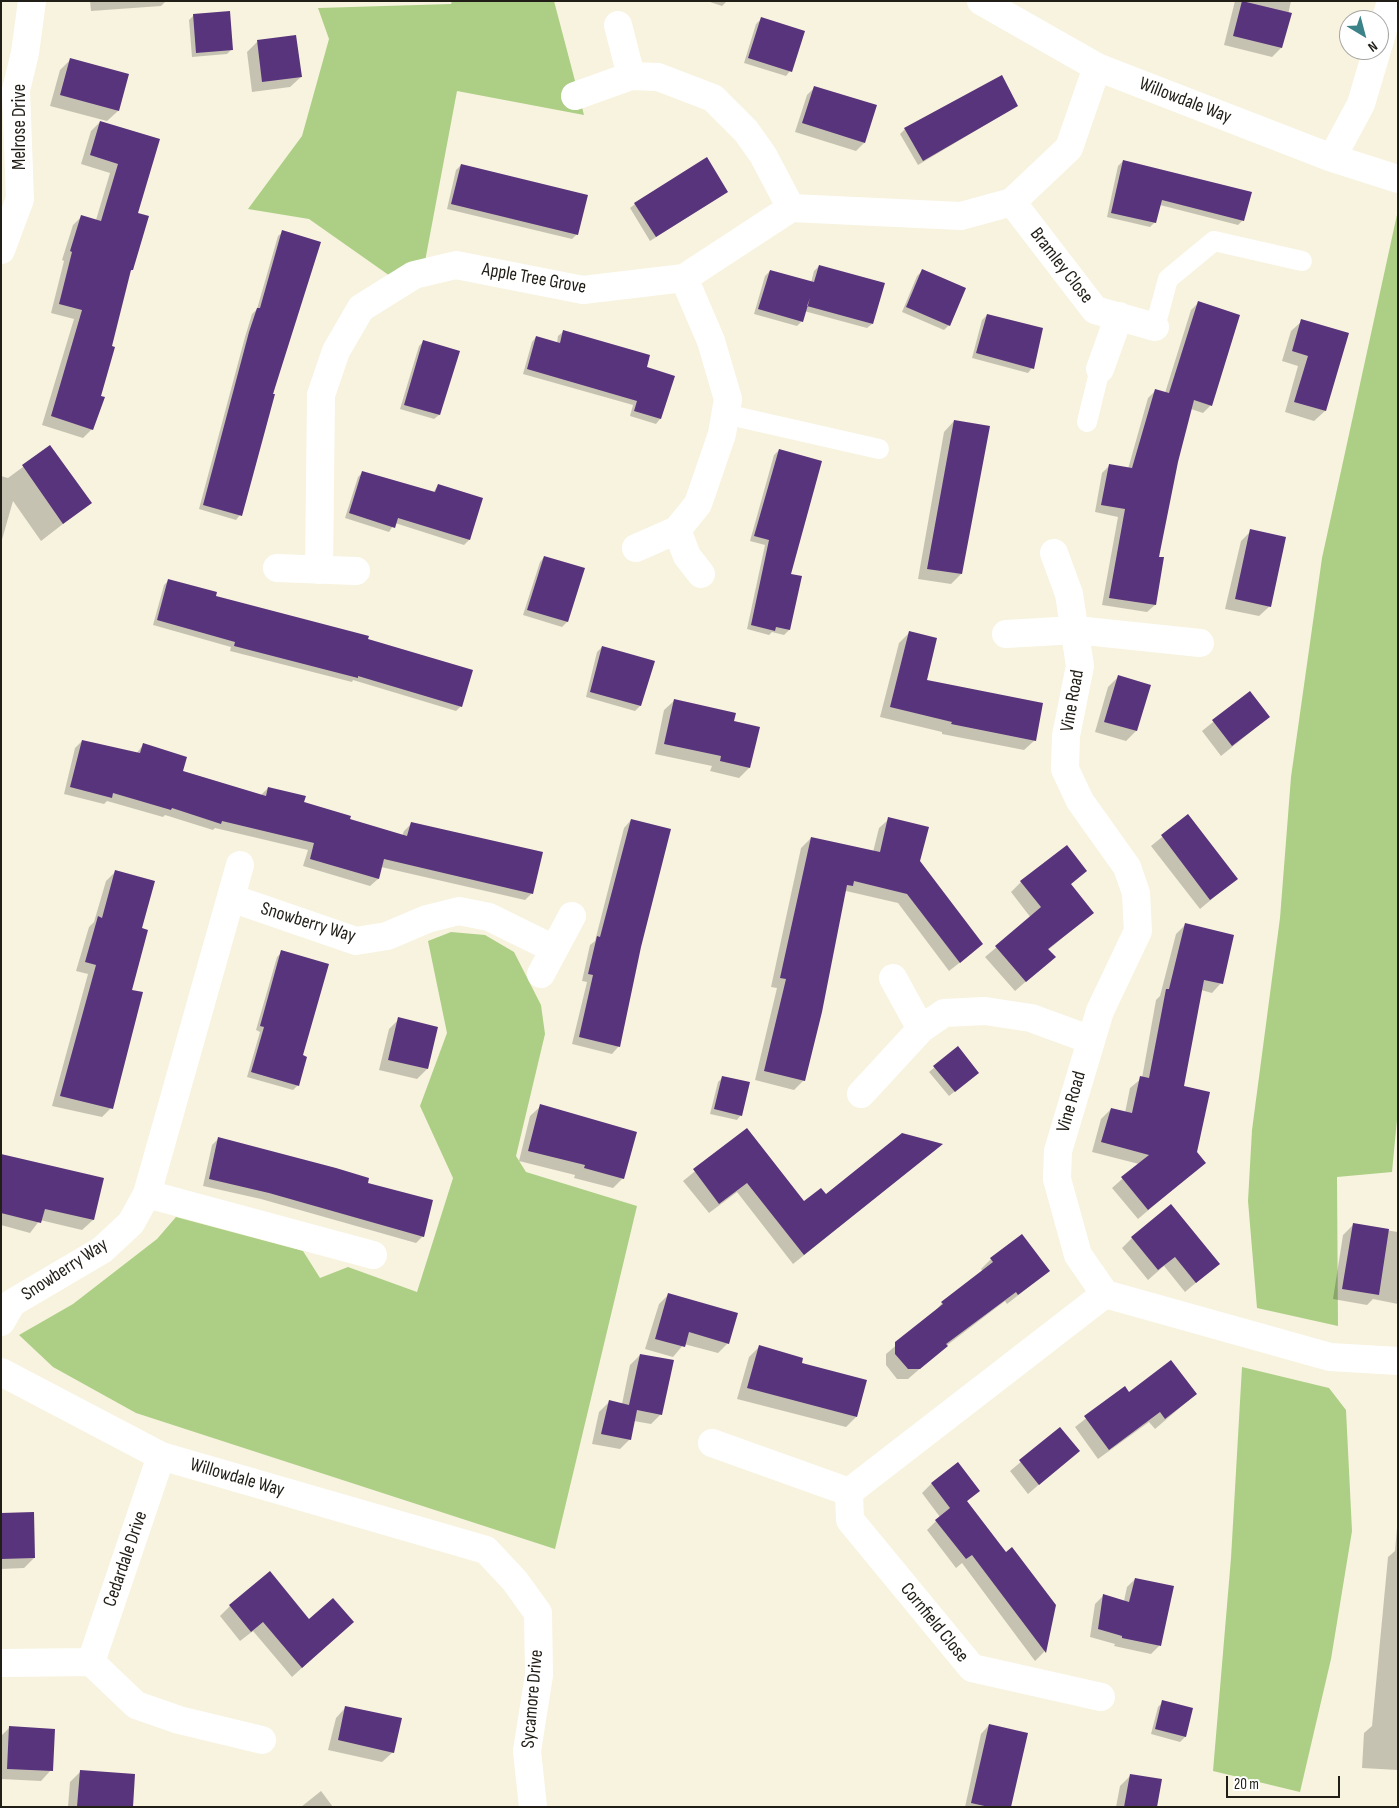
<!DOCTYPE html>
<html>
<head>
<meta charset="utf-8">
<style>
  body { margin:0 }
  #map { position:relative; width:1399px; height:1808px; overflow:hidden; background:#f8f3df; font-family:"Sofia Sans Condensed",sans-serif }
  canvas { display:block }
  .frame { position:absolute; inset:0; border:2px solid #201e17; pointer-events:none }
  .north { position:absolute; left:1339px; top:10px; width:50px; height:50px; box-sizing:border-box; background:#fff; border:1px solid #a6a5a2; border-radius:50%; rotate:143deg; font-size:14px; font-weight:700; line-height:20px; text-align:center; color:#201e17 }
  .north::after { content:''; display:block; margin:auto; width:18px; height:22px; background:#3b8388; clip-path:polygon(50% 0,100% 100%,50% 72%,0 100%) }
  .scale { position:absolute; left:1226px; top:1776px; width:114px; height:22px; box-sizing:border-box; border:2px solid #201e17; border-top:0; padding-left:6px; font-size:15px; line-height:18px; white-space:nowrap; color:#201e17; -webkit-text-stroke:4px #fff; paint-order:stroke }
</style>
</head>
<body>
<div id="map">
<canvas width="1399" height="1808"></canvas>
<div class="frame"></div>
<div class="north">N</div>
<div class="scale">20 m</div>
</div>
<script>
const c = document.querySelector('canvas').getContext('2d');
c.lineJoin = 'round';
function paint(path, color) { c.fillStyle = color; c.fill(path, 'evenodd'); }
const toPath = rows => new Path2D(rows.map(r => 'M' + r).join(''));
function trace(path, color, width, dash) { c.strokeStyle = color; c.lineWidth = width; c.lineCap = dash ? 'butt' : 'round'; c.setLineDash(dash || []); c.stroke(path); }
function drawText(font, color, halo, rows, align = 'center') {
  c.font = font + ' "Sofia Sans Condensed",sans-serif'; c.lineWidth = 5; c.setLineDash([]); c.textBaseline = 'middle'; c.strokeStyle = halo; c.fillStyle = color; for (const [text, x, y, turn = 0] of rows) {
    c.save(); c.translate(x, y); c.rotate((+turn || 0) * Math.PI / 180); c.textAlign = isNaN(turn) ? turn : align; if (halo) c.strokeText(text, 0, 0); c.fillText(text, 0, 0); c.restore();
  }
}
const green = toPath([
  [452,1,554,1,584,115,457,91,423,272,400,283,309,219,248,209,302,136,329,39,318,8,451,4],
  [1398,210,1398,1109,1392,1172,1337,1177,1338,1326,1257,1308,1248,1201,1252,1130,1280,918,1291,777,1322,558],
  [451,932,485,935,514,952,541,1005,545,1034,516,1156,526,1172,637,1206,555,1549,136,1413,53,1367,19,1335,73,1304,157,1239,176,1217,303,1251,320,1278,348,1267,417,1292,453,1178,420,1106,447,1033,428,941],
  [1242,1367,1329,1388,1346,1410,1352,1531,1331,1659,1300,1792,1213,1771,1231,1558]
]);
const shadow = toPath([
  [90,1,166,1,161,6,91,11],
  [707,1,727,1,722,6],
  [1235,1,1291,1,1281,48,1272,57,1224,45],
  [194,15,232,49,227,54,192,57,189,20],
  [761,19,790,71,786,76,744,63,756,24],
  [257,42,301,77,290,87,252,92,247,52],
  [70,60,118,111,107,121,50,106,60,70],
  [815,87,864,143,856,151,795,132,807,95],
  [1017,106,918,165,900,134,905,129],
  [100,122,159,139,136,214,132,270,129,272,92,429,83,438,42,425,74,319,51,313,64,261,62,260,73,225,82,216,96,220,110,173,81,164,91,131],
  [1123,161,1243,220,1238,225,1160,205,1155,222,1150,227,1107,217,1118,166],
  [461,165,577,234,572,239,447,209,456,170],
  [727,192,650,241,630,208,635,204],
  [283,232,287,343,240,515,236,520,199,509,245,337,252,314,257,309,278,236],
  [819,266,872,324,867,328,804,311,802,321,797,326,754,314,765,276,770,271,811,283,814,271],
  [922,271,949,325,944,330,902,312,917,276],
  [1198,303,1211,405,1203,413,1191,409,1177,462,1158,558,1155,605,1147,612,1102,605,1118,517,1095,512,1102,473,1110,465,1128,469,1148,398,1155,391,1165,393,1191,310],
  [987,315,1032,368,1028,373,972,358,982,320],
  [1302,321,1325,411,1314,421,1285,412,1298,366,1282,361,1291,331],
  [563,332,646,368,660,419,656,424,630,416,633,405,523,374,532,342,536,337,557,343,558,336],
  [423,342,439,415,434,419,400,409,419,346],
  [954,421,961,574,951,584,918,579,944,432],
  [50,447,90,503,41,541,13,501,1,543,1,476,8,478],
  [779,450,789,574,789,630,784,635,772,632,769,635,747,629,765,545,750,541,774,455],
  [363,472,433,493,438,485,482,499,469,540,464,545,395,523,389,532,345,518,358,477],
  [1251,531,1270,606,1259,616,1225,609,1241,541],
  [544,557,583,569,567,622,562,627,523,615,540,562],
  [169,580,215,597,367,640,461,706,456,711,353,680,352,682,230,651,231,647,153,625,164,585],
  [909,633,925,681,1035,740,1024,750,942,734,942,732,880,717,899,643],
  [602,647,653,661,640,706,635,711,586,697,597,652],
  [1118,677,1149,686,1136,731,1126,741,1095,732,1108,687],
  [1250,692,1269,717,1221,756,1202,731],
  [675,700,749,768,739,778,710,771,712,766,655,754,664,710],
  [82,741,136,754,143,745,182,771,261,795,268,788,349,820,402,836,404,831,411,824,532,893,525,900,381,867,378,879,370,886,303,866,308,850,215,828,213,830,165,815,163,817,107,801,104,804,64,794,75,748],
  [1188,816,1236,879,1200,909,1151,846],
  [889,819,919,861,972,953,949,971,898,903,846,891,844,893,804,1080,794,1090,755,1080,777,988,771,987,801,848,811,838,873,852,879,828],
  [631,820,640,947,619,1046,612,1054,572,1044,587,982,582,981,590,945,595,941,624,828],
  [116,871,140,929,111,1108,102,1117,52,1106,88,974,76,971,89,927,94,922,106,881],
  [1086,871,1070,885,1092,913,1048,950,1054,957,1015,991,985,957,1031,918,1011,892,1021,882],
  [1185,925,1221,983,1212,993,1201,990,1183,1087,1195,1152,1204,1163,1138,1219,1112,1188,1139,1164,1092,1152,1101,1119,1111,1109,1125,1113,1130,1088,1142,1078,1156,1000,1160,996,1176,934],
  [282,952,302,1056,298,1085,293,1090,247,1077,260,1032,256,1030,277,957],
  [399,1019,427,1069,417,1079,379,1070,389,1029],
  [958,1048,973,1077,949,1096,929,1072],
  [723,1077,741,1115,737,1120,710,1114,718,1082],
  [541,1106,623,1178,613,1188,574,1178,575,1175,519,1161,530,1116],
  [747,1129,804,1203,826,1196,941,1145,793,1264,737,1192,709,1213,683,1181],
  [219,1138,423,1236,416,1243,261,1199,203,1186,212,1145],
  [1,1159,102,1179,93,1220,82,1230,40,1220,30,1233,1,1225],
  [1353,1225,1398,1232,1398,1304,1373,1299,1367,1305,1333,1299,1343,1235],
  [1132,1238,1218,1264,1185,1292,1164,1266,1148,1280,1122,1248],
  [991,1259,1049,1271,1007,1304,1005,1301,946,1346,908,1379,897,1379,886,1365,886,1354,933,1314,942,1303,983,1272,981,1269],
  [669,1294,728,1343,718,1353,684,1344,673,1357,645,1349,659,1304],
  [760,1346,800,1364,856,1417,846,1427,737,1399,749,1357],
  [640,1355,661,1414,651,1424,634,1421,630,1439,620,1449,592,1444,599,1412,609,1402,622,1404,630,1365],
  [1125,1388,1128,1393,1196,1394,1155,1429,1149,1422,1098,1459,1075,1427],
  [1060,1429,1078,1451,1028,1494,1010,1471],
  [931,1484,978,1491,966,1502,1005,1553,1055,1605,1044,1652,1035,1661,962,1563,956,1568,927,1530,940,1517,922,1493],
  [1,1514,34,1558,24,1568,1,1569],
  [1398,1516,1398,1770,1362,1768,1364,1733,1372,1726,1388,1557,1395,1551],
  [1135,1579,1159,1646,1151,1654,1114,1646,1115,1644,1090,1637,1095,1604,1103,1596,1124,1601,1127,1587],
  [230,1606,309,1621,352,1622,292,1677,253,1631,240,1641,220,1616],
  [1163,1702,1192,1709,1185,1737,1180,1742,1151,1734,1158,1707],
  [346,1707,393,1752,382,1762,328,1750,336,1718],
  [989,1725,1011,1807,965,1807,981,1734],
  [10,1727,51,1770,41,1781,1,1779,1,1736],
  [81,1771,132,1807,68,1807,70,1782],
  [1131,1775,1156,1807,1116,1807,1120,1786],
  [321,1791,333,1807,301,1807]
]);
const building = toPath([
  [1242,1,1292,13,1282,48,1233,36],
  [230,11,233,50,196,53,193,14],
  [761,17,805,31,792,72,748,58],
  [296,35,302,77,262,82,257,40],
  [70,58,129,74,119,111,60,95],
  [1002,75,1018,106,923,161,904,128],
  [814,86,877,105,865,143,802,123],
  [100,121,160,139,138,213,149,216,133,270,131,270,112,346,115,347,101,396,105,397,93,430,51,416,82,310,59,304,72,252,70,251,81,215,101,221,118,164,90,155],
  [707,157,728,192,656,237,634,203],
  [1123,160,1252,192,1244,221,1162,200,1156,223,1111,213],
  [461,164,588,195,578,235,451,204],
  [282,230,321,242,273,394,275,394,242,516,203,505,249,332,257,308,260,308],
  [819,265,885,283,873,324,807,306,810,298,803,322,758,309,770,270,814,282],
  [922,269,966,288,950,326,906,307],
  [1198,301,1240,315,1212,406,1194,400,1178,462,1159,557,1164,557,1156,605,1109,598,1125,509,1101,505,1109,464,1132,468,1155,389,1169,393],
  [987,314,1043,328,1034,369,976,353],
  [1301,319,1349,333,1326,411,1294,402,1308,356,1292,351],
  [563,330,650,355,647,367,675,376,661,419,634,411,637,401,527,369,536,336,560,343],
  [423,340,460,351,440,415,404,405],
  [954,420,990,426,962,574,927,569],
  [50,445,92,503,63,524,22,465],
  [779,449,822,461,791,574,802,576,790,630,776,627,775,631,751,625,769,540,754,536],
  [362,471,435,492,438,484,483,498,470,540,398,518,395,528,349,513],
  [1250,529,1286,537,1271,607,1235,599],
  [544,556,585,568,568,622,527,610],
  [168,579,217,592,216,596,369,636,368,639,473,670,462,707,358,676,358,678,234,646,235,642,157,620],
  [909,631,937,638,927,680,1043,703,1036,741,951,724,952,722,890,707],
  [602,646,655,661,641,706,590,692],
  [1118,675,1151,685,1137,731,1104,722],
  [1250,691,1270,717,1232,746,1212,720],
  [674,699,736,713,734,721,760,727,750,768,720,761,721,756,664,744],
  [82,740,140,753,143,743,187,757,183,771,266,796,268,787,306,796,304,802,351,816,350,819,407,836,411,822,543,852,533,894,384,859,379,879,310,859,314,843,222,821,221,824,172,808,171,810,113,793,112,798,70,787],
  [1188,814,1238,879,1210,900,1161,835],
  [888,817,929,827,920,861,983,944,960,963,907,894,854,881,853,886,847,885,822,1012,805,1081,764,1071,786,979,780,978,811,837,880,852],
  [631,819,671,829,641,947,620,1047,579,1037,593,975,588,974,597,936,600,937],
  [1067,845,1087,871,1071,884,1094,913,1048,949,1056,957,1026,982,995,946,1041,907,1020,881],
  [115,870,155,881,142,928,148,930,132,990,143,992,113,1109,60,1096,96,965,85,962,98,916,102,918],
  [1185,923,1234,935,1223,984,1204,980,1184,1086,1210,1092,1197,1152,1206,1163,1148,1210,1121,1177,1149,1155,1101,1142,1111,1108,1132,1113,1140,1076,1149,1078,1166,989,1169,989],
  [281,950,329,964,303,1055,307,1057,299,1086,251,1072,264,1027,260,1026],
  [398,1017,438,1027,428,1069,388,1060],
  [958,1046,979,1073,955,1092,933,1066],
  [722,1076,750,1082,742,1116,714,1109],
  [540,1104,637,1132,624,1179,584,1168,585,1165,528,1151],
  [747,1128,804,1201,821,1188,826,1194,902,1133,943,1144,804,1255,747,1183,719,1204,693,1169],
  [218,1137,336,1168,369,1178,368,1183,433,1200,424,1237,269,1193,209,1179],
  [1,1154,104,1178,94,1220,45,1209,41,1223,1,1213],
  [1171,1204,1220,1264,1196,1283,1175,1257,1158,1270,1131,1237],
  [1353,1223,1389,1229,1379,1295,1342,1289],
  [1022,1234,1050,1271,1018,1295,1016,1292,946,1344,948,1346,920,1369,908,1369,895,1354,895,1342,943,1304,941,1302,993,1262,990,1258],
  [668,1293,738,1313,729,1344,689,1332,685,1347,655,1339],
  [759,1345,803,1358,802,1363,867,1380,857,1417,747,1388],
  [640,1354,674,1360,662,1415,637,1410,631,1440,601,1434,609,1400,629,1405],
  [1171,1360,1197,1394,1165,1419,1160,1412,1109,1450,1084,1416,1125,1386,1129,1392],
  [1060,1427,1080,1451,1039,1485,1019,1460],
  [958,1462,980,1491,967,1501,1006,1552,1012,1547,1056,1605,1046,1653,972,1555,966,1559,935,1520,950,1508,931,1483],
  [34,1512,35,1558,1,1559,1,1513],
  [270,1571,309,1619,333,1598,354,1622,302,1668,263,1622,251,1632,229,1605],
  [1135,1578,1174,1586,1161,1646,1122,1638,1122,1636,1098,1629,1103,1594,1129,1602],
  [1162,1700,1193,1708,1186,1737,1155,1729],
  [345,1706,402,1718,394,1753,338,1740],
  [989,1724,1028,1733,1011,1807,989,1807,971,1803],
  [9,1726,55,1729,53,1771,7,1769],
  [80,1770,135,1774,133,1807,77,1807],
  [1130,1774,1162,1779,1157,1807,1124,1807]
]);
const lane = toPath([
  [1155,327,1168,279,1214,241,1302,261],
  [725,414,879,449],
  [1087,422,1100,369]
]);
const street = toPath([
  [618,25,631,76],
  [575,96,631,76,658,77,713,98,746,131,763,155,791,208],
  [1012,202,1095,310,1155,327],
  [1,250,20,199,16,90,25,53,32,1],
  [1100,369,1119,316],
  [677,530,687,556,701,574],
  [636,548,677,530,698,504,722,434,728,399,711,341,684,278],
  [1054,553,1069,594,1080,666,1066,736,1065,769,1080,801,1127,867,1136,893,1138,931,1100,1011,1058,1151,1057,1179,1078,1255,1105,1294,1330,1357,1398,1361],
  [277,568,356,571],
  [319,570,321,395,336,351,361,308,414,275,456,265,583,290,684,278,791,208,961,216,1012,202,1069,148,1097,67],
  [1006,634,1076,630,1200,643],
  [231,898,356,941,387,936,427,919,459,911,489,917,554,949],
  [541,974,572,916],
  [893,978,921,1029],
  [861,1094,921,1029,944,1013,985,1011,1031,1018,1091,1040],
  [147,1194,373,1255],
  [1,1322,12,1303,102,1250,131,1223,147,1194,240,865],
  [712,1443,849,1492],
  [161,1456,91,1662,136,1705,179,1720,262,1740],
  [1,1663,91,1662],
  [1101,1697,972,1668,850,1520,849,1492,1105,1294]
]);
const secondary = toPath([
  [981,1,1097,67,1332,158,1398,179],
  [1379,44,1391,1],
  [1332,158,1361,104,1377,50],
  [1,1372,161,1456,486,1550,515,1581,538,1613,539,1675,527,1751,533,1807]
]);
const streetNames = [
  ["Willowdale Way",1185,101,21],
  ["Melrose Drive",20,127,-90],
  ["Bramley Close",1061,266,52],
  ["Apple Tree Grove",534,279,10],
  ["Vine Road",1073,701,-80],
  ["Snowberry Way",308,923,17],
  ["Vine Road",1072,1102,-74],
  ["Snowberry Way",65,1270,-33],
  ["Willowdale Way",237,1478,16],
  ["Cedardale Drive",126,1559,-71],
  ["Cornfield Close",934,1623,51],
  ["Sycamore Drive",533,1699,-85]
];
paint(green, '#accf85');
paint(shadow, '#0003');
paint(building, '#58347c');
trace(lane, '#fff', 20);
trace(street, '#fff', 28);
trace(secondary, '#fff', 28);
drawText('19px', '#201e17', '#fff', streetNames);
</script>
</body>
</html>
